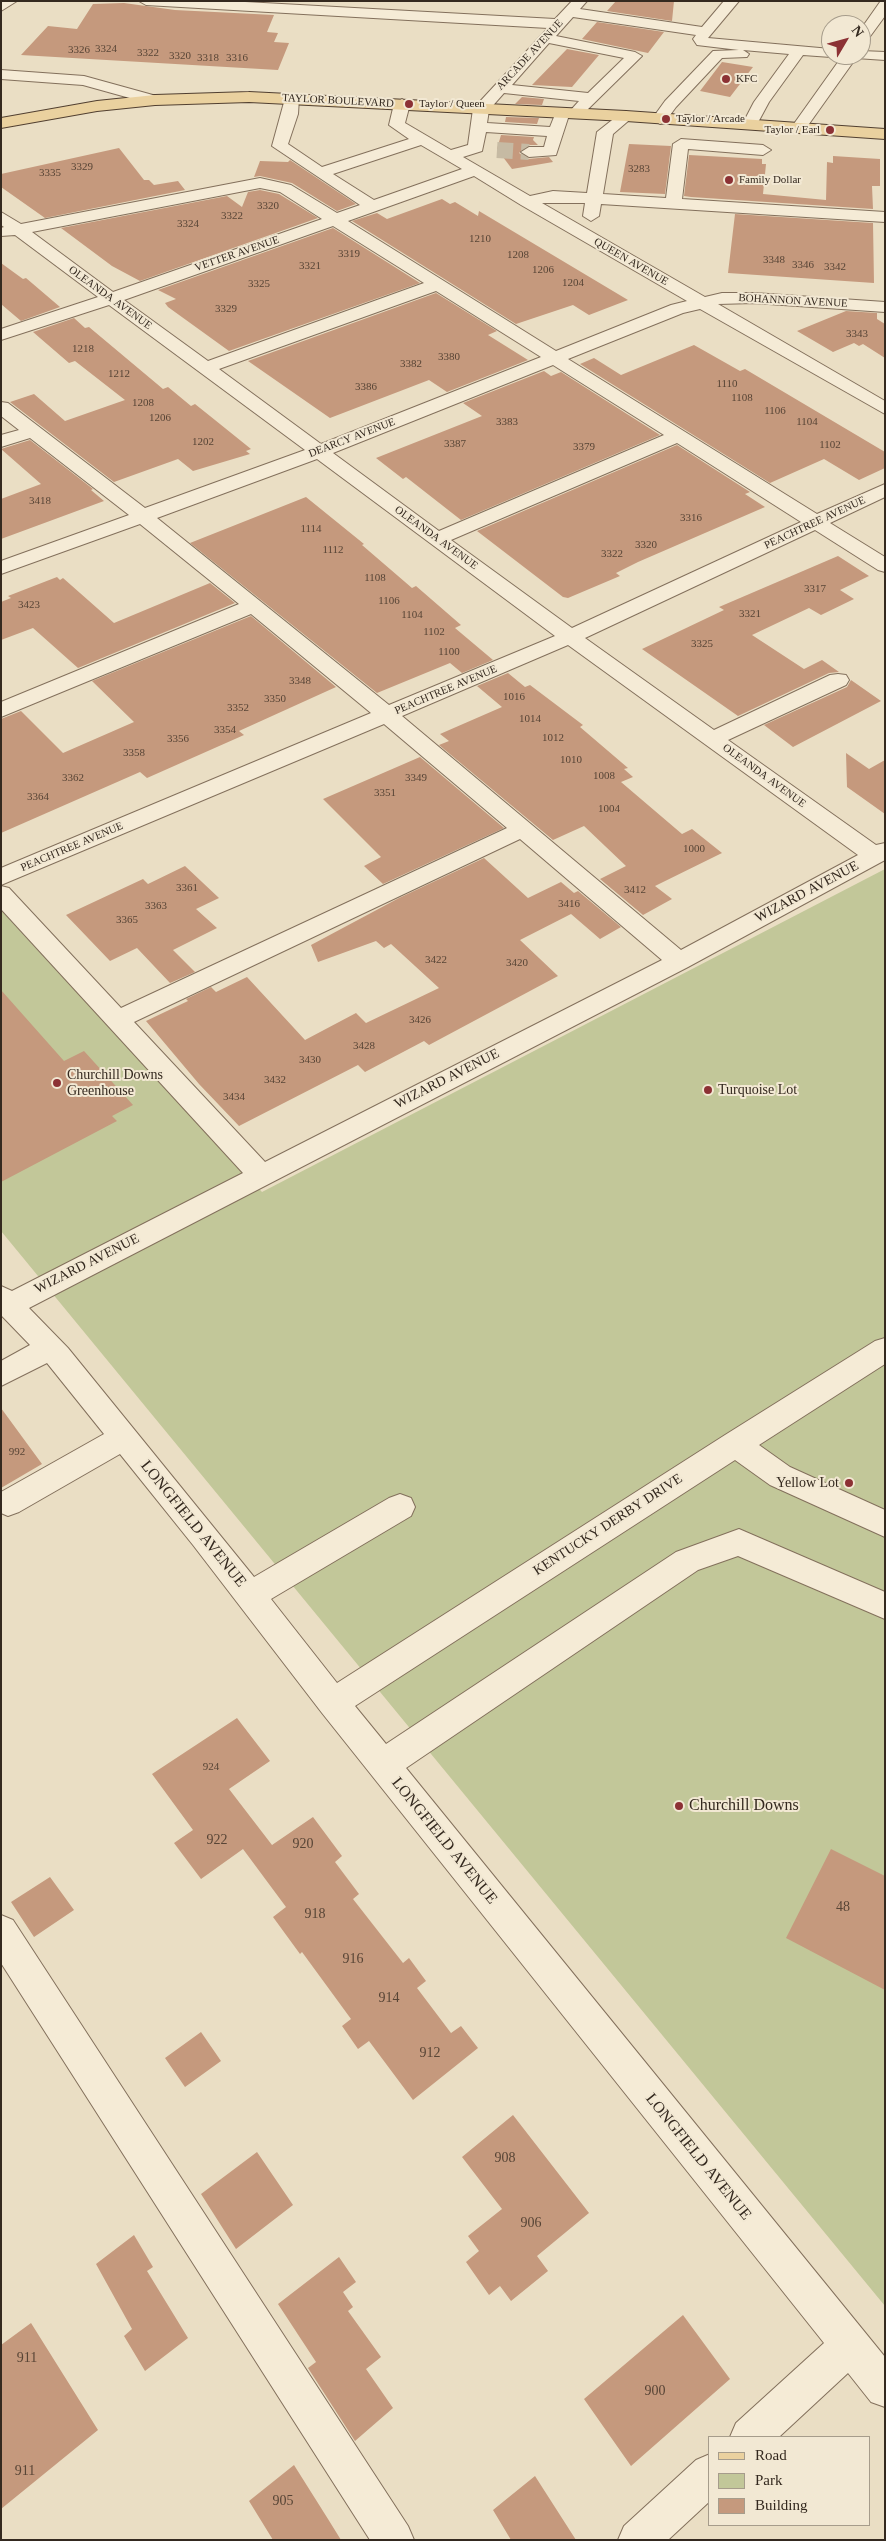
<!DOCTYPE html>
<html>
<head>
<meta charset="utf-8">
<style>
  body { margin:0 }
  #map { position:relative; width:886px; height:2541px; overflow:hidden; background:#eadec4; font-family:Georgia,serif }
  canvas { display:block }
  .frame { position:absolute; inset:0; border:2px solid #34291f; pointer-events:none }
  .legend { position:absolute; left:708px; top:2436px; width:162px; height:90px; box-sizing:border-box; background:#f2e8d3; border:1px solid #a69c8b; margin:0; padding:6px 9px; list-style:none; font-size:15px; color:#34291f }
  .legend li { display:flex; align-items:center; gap:10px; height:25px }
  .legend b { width:25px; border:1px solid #a69c8b }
  .north { position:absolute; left:821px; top:15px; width:50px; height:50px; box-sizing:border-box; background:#f2e8d3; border:1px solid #a69c8b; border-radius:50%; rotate:53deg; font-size:14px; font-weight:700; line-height:20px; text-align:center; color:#34291f }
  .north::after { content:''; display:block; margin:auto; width:18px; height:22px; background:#8c3134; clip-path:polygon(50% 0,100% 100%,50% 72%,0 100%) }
</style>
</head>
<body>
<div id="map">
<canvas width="886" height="2541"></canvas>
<div class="frame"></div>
<ul class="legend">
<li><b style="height:6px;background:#ead19f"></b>Road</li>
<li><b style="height:14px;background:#c2c799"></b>Park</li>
<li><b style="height:14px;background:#c5997d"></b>Building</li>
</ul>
<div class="north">N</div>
</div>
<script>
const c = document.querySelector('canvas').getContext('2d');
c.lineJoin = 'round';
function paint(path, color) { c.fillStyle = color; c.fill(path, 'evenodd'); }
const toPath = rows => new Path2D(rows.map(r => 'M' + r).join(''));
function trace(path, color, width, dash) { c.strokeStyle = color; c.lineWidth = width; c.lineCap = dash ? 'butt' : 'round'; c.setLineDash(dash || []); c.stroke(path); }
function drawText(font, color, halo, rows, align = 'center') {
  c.font = font + ' Georgia,serif'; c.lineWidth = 4; c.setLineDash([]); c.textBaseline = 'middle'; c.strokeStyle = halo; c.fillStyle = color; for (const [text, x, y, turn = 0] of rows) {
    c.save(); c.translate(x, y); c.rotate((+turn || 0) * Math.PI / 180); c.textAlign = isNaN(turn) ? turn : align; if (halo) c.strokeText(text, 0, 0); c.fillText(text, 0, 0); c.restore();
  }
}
const green = toPath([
  [885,869,885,2306,1,1231,1,910,262,1192]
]);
const building = toPath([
  [616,1,674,1,672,21,607,11],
  [124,3,175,10,274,15,267,32,278,33,274,42,289,43,278,70,21,55,48,26,77,29,93,4],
  [597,22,664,32,648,53,582,39],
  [567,49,599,55,572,87,532,85],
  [722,62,753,67,730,97,700,91],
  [522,97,544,99,542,105,515,104],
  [506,117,539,118,537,124,505,122],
  [501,135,534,137,533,140,538,145,528,145,519,153,528,159,549,157,553,162,512,169,497,149],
  [629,144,671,146,665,194,620,192],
  [119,148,144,180,149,180,154,185,178,181,185,190,45,218,1,187,1,174],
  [689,155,762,159,762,164,766,164,763,194,826,200,827,162,833,163,833,156,880,159,880,186,872,186,873,209,691,197,684,196],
  [290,160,356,204,337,211,292,183,260,176,254,177,260,161,288,162],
  [260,190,279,194,318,218,140,281,112,266,61,228,227,196,242,207,248,192],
  [442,199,450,204,455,202,478,216,479,211,628,300,589,315,573,305,516,324,352,221,377,213,387,219],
  [735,214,873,223,874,283,728,273],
  [333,228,420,283,229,351,168,307,165,303,176,299,158,290],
  [1,263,23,279,26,278,60,307,21,321,1,304],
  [436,293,497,331,488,335,528,360,447,392,429,380,330,418,248,361],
  [846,311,877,313,877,319,885,324,885,358,863,344,859,346,854,343,833,352,797,331],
  [74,318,85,328,89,327,163,389,168,387,191,406,195,404,210,416,251,449,246,451,250,454,193,471,178,459,114,482,10,402,34,394,65,421,125,400,75,361,69,363,33,332],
  [694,345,740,371,745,369,885,452,885,468,859,480,824,459,770,483,580,364,594,358,621,375],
  [544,371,551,376,561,372,660,435,461,520,406,477,403,479,376,458,482,416,463,403],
  [30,440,93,489,91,490,104,501,1,539,1,499,41,484,1,449],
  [677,445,750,492,745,494,765,507,638,562,616,573,620,576,568,598,563,597,477,531],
  [306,497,364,544,362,545,412,588,416,586,461,625,455,628,493,660,462,673,450,663,377,693,190,543],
  [838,556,869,576,840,590,854,599,821,615,809,608,752,635,804,669,822,660,839,672,829,673,738,716,642,649,724,610,719,607],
  [57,577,60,580,63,578,114,623,210,583,235,603,78,668,33,628,1,640,1,602,11,598,8,596],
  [251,616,336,687,239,731,244,735,147,778,140,772,1,833,1,719,21,711,63,753,134,722,92,681],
  [508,673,525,687,530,685,583,725,580,727,628,768,624,769,633,777,621,782,682,834,692,829,722,853,655,886,672,899,643,915,600,879,626,866,584,826,553,840,439,745,449,741,440,734,502,707,477,686],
  [851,680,881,701,793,747,764,725,847,687],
  [846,753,869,769,885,760,885,814,847,787],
  [420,757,504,828,383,884,364,866,381,857,323,799],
  [484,858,528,898,561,882,574,893,578,891,621,927,600,939,571,914,520,940,558,976,429,1045,424,1041,365,1072,358,1065,239,1126,199,1084,146,1021,188,1001,186,999,211,987,216,992,247,977,305,1040,356,1013,366,1023,439,988,391,944,384,948,376,941,318,962,311,945,399,898],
  [185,866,219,898,196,909,217,928,173,950,195,972,170,983,137,948,110,961,66,915,143,879,148,884],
  [1,990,64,1061,84,1051,133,1105,112,1116,117,1121,1,1182],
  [1,1408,42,1464,1,1488],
  [237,1718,270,1761,229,1789,272,1845,313,1817,342,1856,335,1862,359,1894,353,1899,403,1963,409,1958,426,1981,417,1988,451,2033,461,2026,478,2048,413,2100,369,2041,358,2049,342,2026,351,2019,302,1952,300,1954,273,1917,286,1907,243,1849,201,1879,174,1843,193,1830,152,1774],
  [831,1849,885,1876,885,1990,786,1938],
  [50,1877,74,1910,34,1937,11,1902],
  [201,2032,221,2061,185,2087,165,2058],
  [513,2115,589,2213,537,2256,548,2271,511,2301,500,2286,489,2295,466,2262,479,2251,468,2236,502,2209,462,2157],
  [257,2152,293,2205,236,2249,201,2194],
  [134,2235,153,2267,147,2271,188,2338,145,2371,124,2336,132,2329,96,2264],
  [339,2257,356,2282,343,2292,353,2307,348,2311,381,2357,366,2369,393,2408,355,2441,308,2368,316,2362,278,2304],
  [683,2315,730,2379,631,2466,584,2399],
  [31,2323,98,2430,1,2509,1,2345],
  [294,2465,328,2519,341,2540,273,2540,249,2501],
  [535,2476,576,2540,511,2540,493,2510]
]);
const minorTunnel = toPath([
  [497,150,529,152]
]);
const minor = toPath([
  [1,1,17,1,1,11,1,1],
  [139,1,227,1,555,19,572,1,587,1,580,9,702,27,724,1,739,1,708,38,831,49,831,55,837,55,831,57,803,55,769,102,755,128,745,128,742,125,754,102,789,54,743,50,749,54,747,57,722,58,676,107,665,122,660,124,652,119,665,101,713,51,739,50,697,45,693,39,696,35,573,17,556,36,635,52,642,56,583,114,578,116,570,111,579,101,504,93,489,110,487,123,550,127,556,112,566,112,569,115,556,155,529,157,521,152,529,147,544,147,547,136,486,132,482,151,463,157,530,196,553,191,587,193,597,132,621,113,626,111,634,116,613,134,603,194,666,198,673,144,681,139,763,145,771,150,763,155,688,149,682,199,885,212,885,222,601,204,599,216,591,221,583,216,585,203,542,203,705,297,722,293,754,293,885,302,885,312,754,303,718,304,885,401,885,414,700,309,683,313,568,359,817,514,885,484,885,497,830,523,885,557,885,572,878,570,815,530,585,638,714,730,830,675,838,674,846,675,849,680,846,685,728,740,876,845,885,843,885,860,688,967,29,1308,68,1348,254,1577,389,1498,400,1494,411,1498,415,1507,411,1516,271,1599,337,1683,725,1435,875,1341,885,1338,885,1364,759,1445,790,1467,885,1510,885,1537,770,1485,735,1460,355,1706,386,1744,676,1552,739,1529,885,1592,885,1619,738,1556,698,1570,406,1768,885,2357,885,2407,871,2402,848,2373,779,2437,730,2437,736,2423,824,2343,322,1713,193,1545,120,1454,19,1512,8,1516,1,1513,1,1492,104,1434,47,1363,1,1386,1,1361,30,1345,1,1315,1,1286,12,1291,243,1173,1,909,1,886,9,888,121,1008,507,828,384,724,1,885,1,868,371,713,251,614,1,717,1,702,239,604,140,524,1,574,1,561,129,515,30,438,1,447,1,435,19,430,1,416,1,402,8,403,145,508,305,450,109,305,1,340,1,329,98,297,15,235,1,236,1,228,4,227,1,225,1,212,21,224,260,178,291,185,337,213,360,205,272,146,286,95,296,95,299,98,298,114,288,144,322,167,409,139,389,125,394,104,402,99,410,104,405,123,451,150,468,145,473,109,548,28,146,5,139,1],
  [549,43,624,58,588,93,512,85,549,43],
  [421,145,462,169,374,200,333,174,421,145],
  [474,176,521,205,687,301,671,305,556,351,348,221,474,176],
  [260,188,280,192,322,219,113,292,32,232,260,188],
  [333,226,424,283,208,361,124,300,333,226],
  [436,291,541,357,321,444,219,369,436,291],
  [553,365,664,435,439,531,333,453,553,365],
  [677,443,801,522,572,628,451,540,677,443],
  [317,459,430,543,555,636,389,705,157,518,317,459],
  [568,645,858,855,681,950,402,716,568,645],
  [520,839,662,960,265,1162,134,1022,520,839],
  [883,1,885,1,885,16,866,42,861,43,861,29,880,2,883,1],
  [861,51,885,52,885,60,856,58,804,131,794,131,791,128,843,55,861,55,861,51],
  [1,70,84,76,160,97,163,100,155,105,83,85,1,79,1,70],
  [1,1915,13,1920,408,2526,414,2540,370,2540,1,1963,1,1915],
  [710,2454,710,2501,668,2540,618,2540,624,2526,696,2460,710,2454]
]);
const major = toPath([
  [249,92,626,111,885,129,885,139,626,121,249,102,155,105,97,111,1,128,1,118,97,101,155,95,249,92]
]);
const markers = [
  [726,79,5,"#8c3134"],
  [409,104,5,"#8c3134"],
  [666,119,5,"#8c3134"],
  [830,130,5,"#8c3134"],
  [729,180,5,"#8c3134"],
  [57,1083,5,"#8c3134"],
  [708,1090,5,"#8c3134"],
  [849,1483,5,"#8c3134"],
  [679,1806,5,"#8c3134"]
];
const numberNames = [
  ["3324",106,49],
  ["3326",79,50],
  ["3322",148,53],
  ["3320",180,56],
  ["3318",208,58],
  ["3316",237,58],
  ["3329",82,167],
  ["3283",639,169],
  ["3335",50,173],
  ["3320",268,206],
  ["3322",232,216],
  ["3324",188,224],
  ["1210",480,239],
  ["3319",349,254],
  ["1208",518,255],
  ["3348",774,260],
  ["3346",803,265],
  ["3321",310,266],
  ["3342",835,267],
  ["1206",543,270],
  ["1204",573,283],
  ["3325",259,284],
  ["3329",226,309],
  ["3343",857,334],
  ["1218",83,349],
  ["3380",449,357],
  ["3382",411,364],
  ["1212",119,374],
  ["1110",727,384],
  ["3386",366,387],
  ["1108",742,398],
  ["1208",143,403],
  ["1106",775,411],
  ["1206",160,418],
  ["3383",507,422],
  ["1104",807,422],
  ["1202",203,442],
  ["3387",455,444],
  ["1102",830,445],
  ["3379",584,447],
  ["3418",40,501],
  ["3316",691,518],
  ["1114",311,529],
  ["3320",646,545],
  ["1112",333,550],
  ["3322",612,554],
  ["1108",375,578],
  ["3317",815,589],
  ["1106",389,601],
  ["3423",29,605],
  ["3321",750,614],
  ["1104",412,615],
  ["1102",434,632],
  ["3325",702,644],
  ["1100",449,652],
  ["3348",300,681],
  ["1016",514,697],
  ["3350",275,699],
  ["3352",238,708],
  ["1014",530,719],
  ["3354",225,730],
  ["1012",553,738],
  ["3356",178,739],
  ["3358",134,753],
  ["1010",571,760],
  ["1008",604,776],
  ["3362",73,778],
  ["3349",416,778],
  ["3351",385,793],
  ["3364",38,797],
  ["1004",609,809],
  ["1000",694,849],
  ["3361",187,888],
  ["3412",635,890],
  ["3416",569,904],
  ["3363",156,906],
  ["3365",127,920],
  ["3422",436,960],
  ["3420",517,963],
  ["3426",420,1020],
  ["3428",364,1046],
  ["3430",310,1060],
  ["3432",275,1080],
  ["3434",234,1097],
  ["992",17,1452],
  ["924",211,1767]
];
const farStreetnames = [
  ["ARCADE AVENUE",530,55,-47],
  ["TAYLOR BOULEVARD",338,101,3],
  ["VETTER AVENUE",237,254,-19],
  ["QUEEN AVENUE",631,262,30],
  ["OLEANDA AVENUE",110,298,36],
  ["BOHANNON AVENUE",793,301,3],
  ["DEARCY AVENUE",352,438,-21],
  ["PEACHTREE AVENUE",815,523,-25],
  ["OLEANDA AVENUE",436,538,36],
  ["PEACHTREE AVENUE",446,690,-23],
  ["OLEANDA AVENUE",764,776,36],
  ["PEACHTREE AVENUE",72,847,-23]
];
const farPoinames = [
  ["KFC",736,79],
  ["Taylor / Queen",419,104],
  ["Taylor / Arcade",676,119],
  ["Taylor / Earl",820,130,"right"],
  ["Family Dollar",739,180]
];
const streetNames = [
  ["WIZARD AVENUE",807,892,-28],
  ["WIZARD AVENUE",447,1079,-27],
  ["WIZARD AVENUE",87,1264,-27],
  ["KENTUCKY DERBY DRIVE",608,1525,-33]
];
const poiNames = [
  ["Churchill Downs",67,1075],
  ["Greenhouse",67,1091],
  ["Turquoise Lot",718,1090],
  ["Yellow Lot",839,1483,"right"]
];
const nearNumbernames = [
  ["922",217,1840],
  ["920",303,1844],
  ["48",843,1907],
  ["918",315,1914],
  ["916",353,1959],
  ["914",389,1998],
  ["912",430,2053],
  ["908",505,2158],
  ["906",531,2223],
  ["911",27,2358],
  ["900",655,2391],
  ["911",25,2471],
  ["905",283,2501]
];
const nearStreetnames = [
  ["LONGFIELD AVENUE",193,1524,51],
  ["LONGFIELD AVENUE",444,1841,51],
  ["LONGFIELD AVENUE",698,2157,51]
];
const nearPoinames = [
  ["Churchill Downs",689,1806]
];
paint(green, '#c2c799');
paint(building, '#c5997d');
trace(minorTunnel, '#c6baa3', 16, [16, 8]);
trace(minor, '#83705c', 2);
trace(major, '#513f30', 2);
paint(minor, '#f5ebd6');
paint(major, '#ead19f');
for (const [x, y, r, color] of markers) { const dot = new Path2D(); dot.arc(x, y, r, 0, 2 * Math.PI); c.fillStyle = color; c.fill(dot); trace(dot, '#f2e8d3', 2); }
drawText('11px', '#584536', null, numberNames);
drawText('11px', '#34291f', '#f2e8d3', farStreetnames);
drawText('11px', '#34291f', '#f2e8d3', farPoinames, 'left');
drawText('14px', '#34291f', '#f2e8d3', streetNames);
drawText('14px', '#34291f', '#f2e8d3', poiNames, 'left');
drawText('14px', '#584536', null, nearNumbernames);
drawText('16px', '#34291f', '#f2e8d3', nearStreetnames);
drawText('16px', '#34291f', '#f2e8d3', nearPoinames, 'left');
</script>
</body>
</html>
